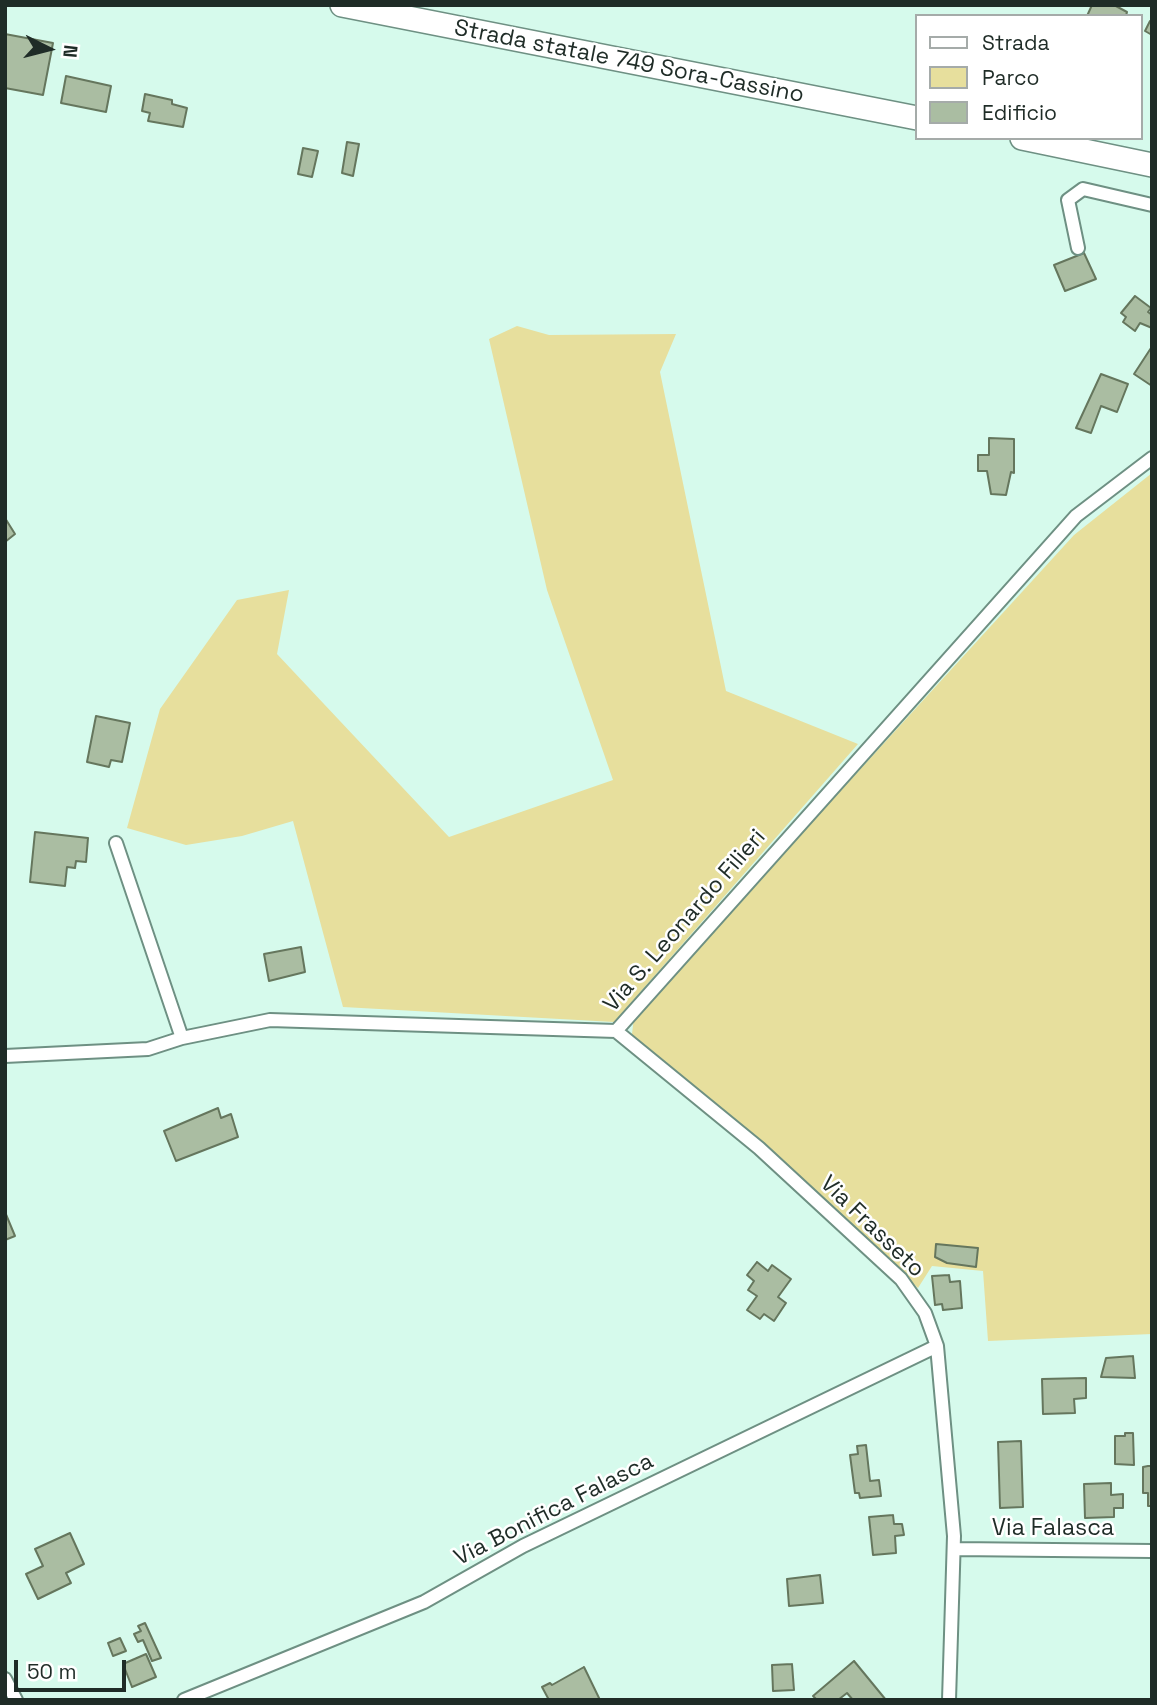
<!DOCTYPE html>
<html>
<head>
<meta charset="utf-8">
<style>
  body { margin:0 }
  #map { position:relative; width:1157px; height:1705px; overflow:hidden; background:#d6faec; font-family:"Space Grotesk",sans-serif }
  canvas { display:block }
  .frame { position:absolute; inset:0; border:7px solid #1f2c27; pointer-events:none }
  .legend { position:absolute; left:915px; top:14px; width:228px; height:126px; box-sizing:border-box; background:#fff; border:2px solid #a5aba9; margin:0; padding:9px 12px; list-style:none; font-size:21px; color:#1f2c27 }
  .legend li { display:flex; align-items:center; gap:14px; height:35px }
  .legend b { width:35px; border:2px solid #a5aba9 }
  .north { position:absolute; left:14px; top:14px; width:70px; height:70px; -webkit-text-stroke:5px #fff; paint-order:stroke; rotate:96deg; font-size:19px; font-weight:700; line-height:28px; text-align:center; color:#1f2c27 }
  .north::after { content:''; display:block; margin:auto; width:24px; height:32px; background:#1f2c27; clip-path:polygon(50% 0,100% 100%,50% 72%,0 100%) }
  .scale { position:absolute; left:14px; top:1660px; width:112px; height:32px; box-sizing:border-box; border:4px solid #1f2c27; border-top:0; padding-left:9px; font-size:21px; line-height:24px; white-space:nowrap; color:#1f2c27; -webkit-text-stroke:5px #fff; paint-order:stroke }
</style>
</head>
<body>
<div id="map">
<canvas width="1157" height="1705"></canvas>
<div class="frame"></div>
<ul class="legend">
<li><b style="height:9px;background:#fff"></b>Strada</li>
<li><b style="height:19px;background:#e7df9d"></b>Parco</li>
<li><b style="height:19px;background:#aabda2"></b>Edificio</li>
</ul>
<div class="north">N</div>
<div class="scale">50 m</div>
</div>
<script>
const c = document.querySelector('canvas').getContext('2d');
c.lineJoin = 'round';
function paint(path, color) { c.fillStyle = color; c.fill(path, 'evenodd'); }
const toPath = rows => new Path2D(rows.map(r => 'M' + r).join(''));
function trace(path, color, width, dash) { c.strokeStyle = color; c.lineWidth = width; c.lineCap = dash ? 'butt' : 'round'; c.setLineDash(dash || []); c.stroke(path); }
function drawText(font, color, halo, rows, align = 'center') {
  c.font = font + ' "Space Grotesk",sans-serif'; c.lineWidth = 5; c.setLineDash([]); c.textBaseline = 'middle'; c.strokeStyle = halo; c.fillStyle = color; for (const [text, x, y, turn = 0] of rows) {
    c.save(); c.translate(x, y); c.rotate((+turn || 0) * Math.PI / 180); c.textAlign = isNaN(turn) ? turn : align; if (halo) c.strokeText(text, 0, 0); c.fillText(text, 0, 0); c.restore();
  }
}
const green = toPath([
  [517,326,549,335,676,334,660,372,726,691,858,744,614,1022,343,1007,293,821,242,836,186,845,127,828,160,709,237,600,289,590,277,654,449,837,613,780,547,590,489,339],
  [1152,473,1152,1334,988,1341,983,1271,932,1266,918,1288,773,1153,641,1047,632,1034,634,1017,1074,535]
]);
const building = toPath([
  [1092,5,1114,5,1127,12,1126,16,1087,16,1092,5],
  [1150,21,1152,22,1152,35,1145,31,1150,21],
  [5,34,53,43,43,95,5,88,5,34],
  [66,76,111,86,106,112,61,103,66,76],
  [145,94,172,100,172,104,187,108,183,127,148,121,150,113,142,111,145,94],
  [347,142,359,144,353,176,342,173,347,142],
  [303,148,318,151,312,177,298,174,303,148],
  [1084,253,1096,279,1065,291,1054,265,1084,253],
  [1135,296,1151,308,1148,312,1152,315,1152,328,1140,323,1135,331,1123,322,1126,317,1121,313,1135,296],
  [1151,348,1152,349,1152,386,1134,374,1151,348],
  [1101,374,1128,384,1117,412,1101,406,1091,433,1076,428,1101,374],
  [989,438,1014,439,1014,473,1011,472,1006,495,991,494,987,471,978,471,978,455,989,455,989,438],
  [5,518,15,534,5,542,5,518],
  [96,716,130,723,122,762,111,760,109,767,87,762,96,716],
  [35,832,88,838,86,862,76,861,75,868,67,867,65,886,30,882,35,832],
  [301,947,305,972,269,981,264,954,301,947],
  [218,1108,221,1118,231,1114,238,1137,176,1161,164,1131,218,1108],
  [5,1212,15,1236,5,1240,5,1212],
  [936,1244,978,1248,976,1267,947,1263,935,1257,936,1244],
  [757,1262,768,1271,772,1265,791,1279,778,1297,786,1303,774,1321,764,1314,760,1319,747,1310,757,1296,748,1290,754,1281,747,1275,757,1262],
  [949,1275,950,1282,960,1281,962,1308,943,1310,942,1304,935,1305,932,1276,949,1275],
  [1133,1356,1135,1378,1101,1377,1106,1358,1133,1356],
  [1086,1378,1086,1398,1074,1399,1075,1413,1043,1414,1042,1379,1086,1378],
  [1125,1433,1133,1433,1134,1465,1115,1464,1115,1436,1125,1436,1125,1433],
  [1021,1441,1023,1507,1000,1508,998,1442,1021,1441],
  [866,1445,870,1481,879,1480,881,1496,860,1498,859,1493,855,1493,850,1455,858,1454,857,1446,866,1445],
  [1148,1466,1152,1466,1152,1506,1148,1506,1148,1493,1143,1493,1143,1467,1148,1466],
  [1111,1483,1111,1495,1123,1494,1123,1508,1114,1508,1114,1517,1085,1518,1084,1484,1111,1483],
  [893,1515,894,1524,902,1524,904,1535,895,1536,896,1553,873,1555,869,1517,893,1515],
  [70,1533,84,1564,66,1573,71,1583,38,1599,26,1574,43,1566,35,1549,70,1533],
  [820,1575,823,1603,789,1606,787,1579,820,1575],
  [145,1623,161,1658,152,1661,143,1640,138,1642,134,1634,141,1631,138,1626,145,1623],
  [120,1638,126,1651,113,1656,108,1643,120,1638],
  [146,1654,156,1677,132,1687,123,1664,146,1654],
  [854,1661,886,1700,853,1700,847,1693,838,1700,817,1700,813,1696,854,1661],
  [792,1664,794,1690,773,1691,772,1665,792,1664],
  [584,1667,600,1700,549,1700,542,1687,550,1683,552,1685,584,1667]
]);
const street = toPath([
  [1078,248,1068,200,1083,189,1152,205],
  [116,843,182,1038],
  [616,1031,759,1148,901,1279,925,1313,937,1346,954,1536,949,1700],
  [5,1056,148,1049,182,1038,270,1020,616,1031,1076,516,1152,458],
  [955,1549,1152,1551],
  [5,1679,16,1700],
  [184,1700,424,1602,523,1546,937,1346]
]);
const highway = toPath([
  [342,5,917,118],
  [1022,138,1152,165]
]);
const streetNames = [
  ["Strada statale 749 Sora-Cassino",629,62,11],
  ["Via S. Leonardo Filieri",685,921,-49],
  ["Via Frasseto",872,1227,44],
  ["Via Bonifica Falasca",554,1510,-27],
  ["Via Falasca",1053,1529]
];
paint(green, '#e7df9d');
paint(building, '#aabda2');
trace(building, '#65765d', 2);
trace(street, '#6e9083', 16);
trace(highway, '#6e9083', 26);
trace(street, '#fff', 12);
trace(highway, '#fff', 23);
drawText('23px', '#1f2c27', '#fff', streetNames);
</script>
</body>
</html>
